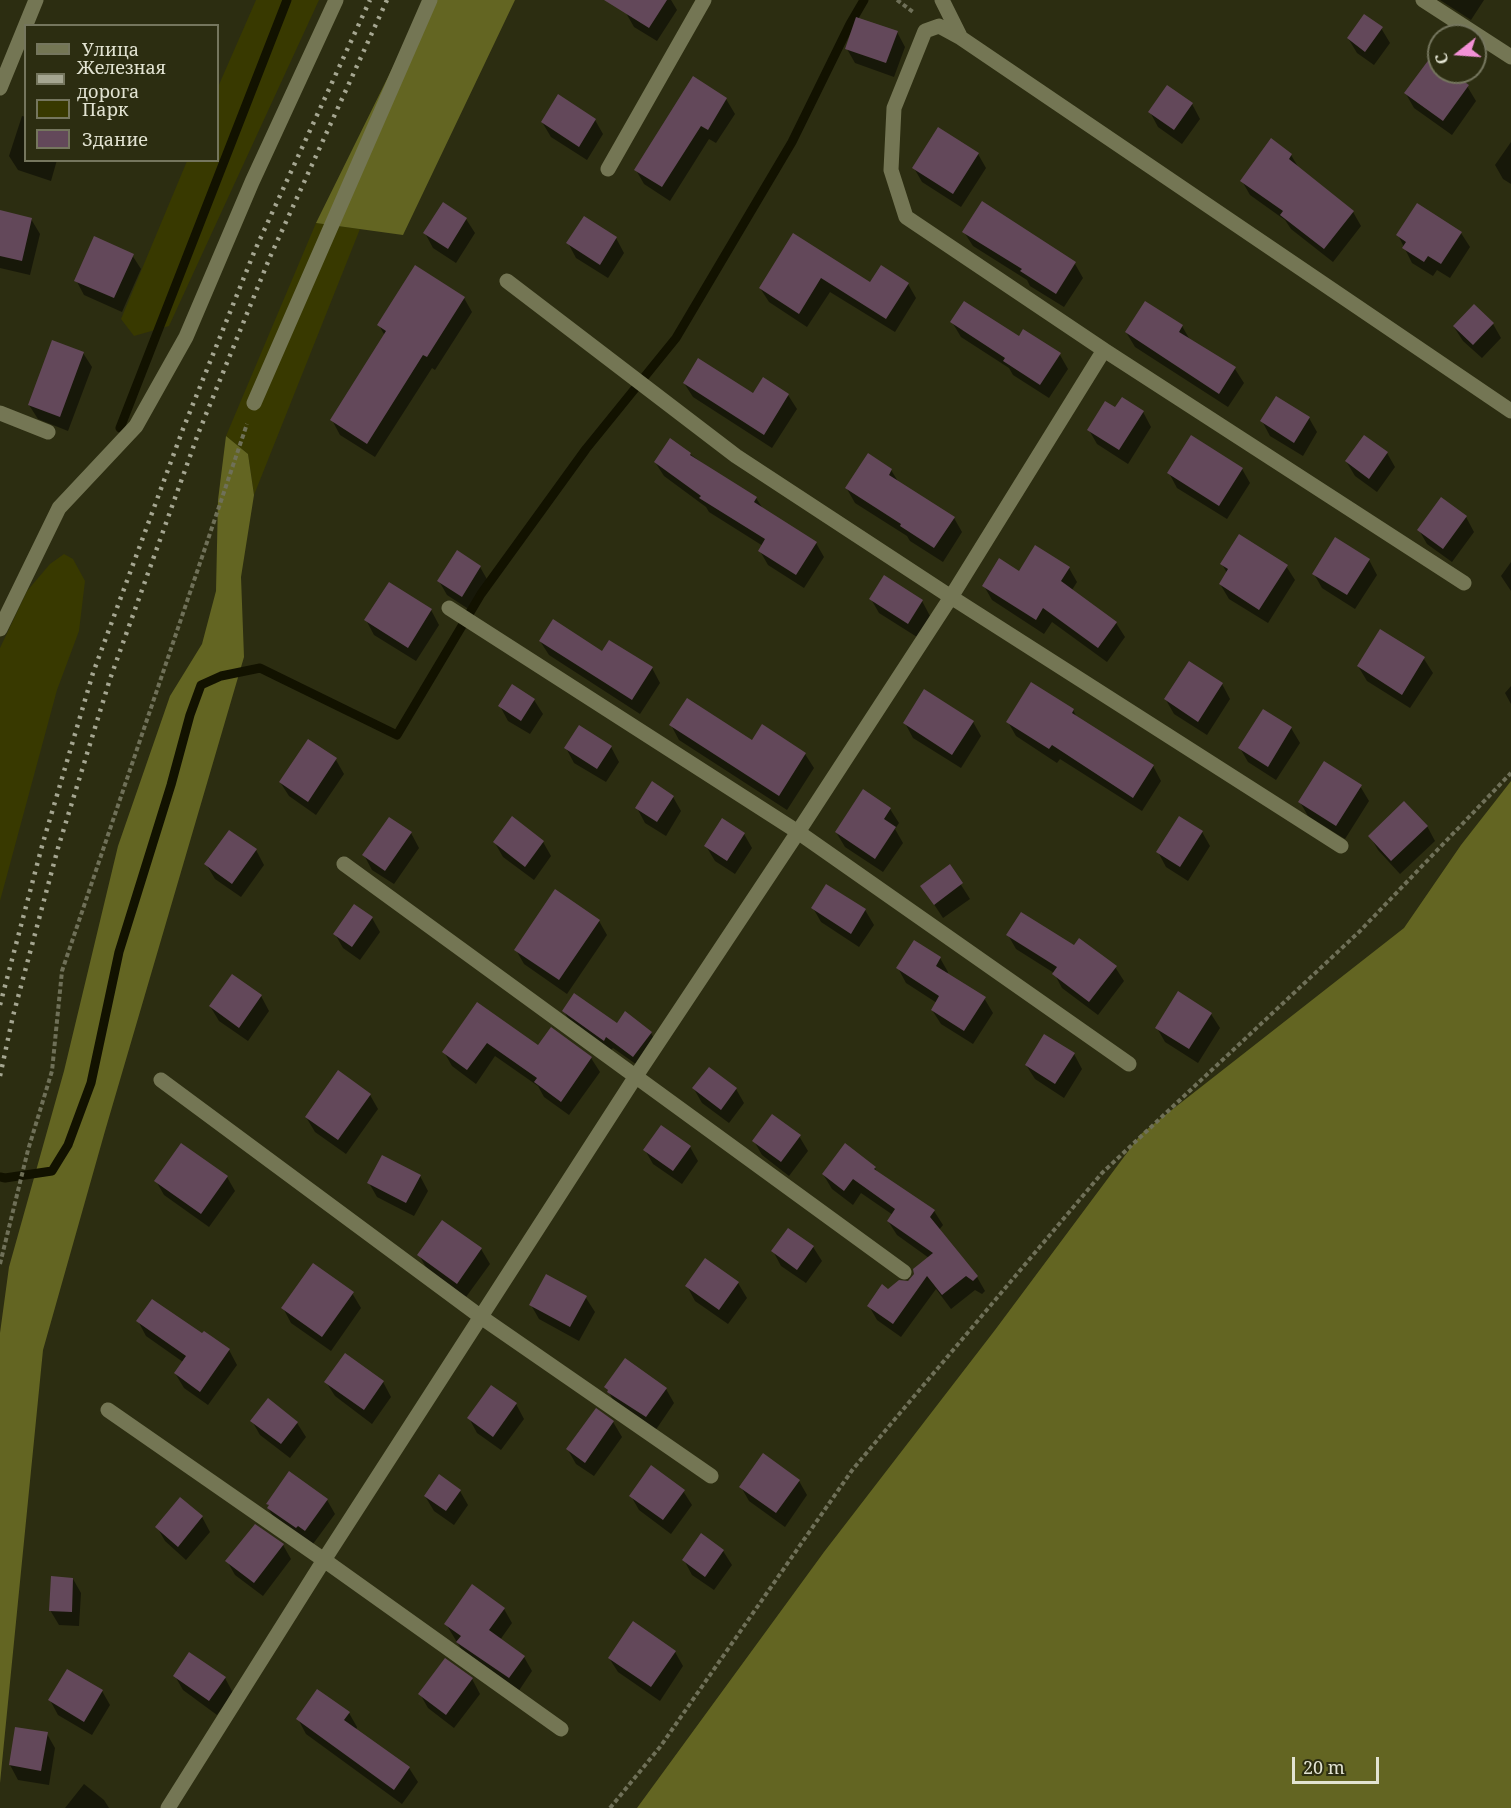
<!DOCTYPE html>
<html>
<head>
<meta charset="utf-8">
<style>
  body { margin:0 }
  #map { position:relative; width:1511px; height:1808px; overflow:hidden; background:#2c2d11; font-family:"Noto Serif",serif }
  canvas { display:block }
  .legend { position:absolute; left:24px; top:24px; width:195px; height:138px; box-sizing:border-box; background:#2c2d11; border:2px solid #75765e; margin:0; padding:8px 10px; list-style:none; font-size:18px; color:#e2e3d2 }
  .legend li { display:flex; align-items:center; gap:12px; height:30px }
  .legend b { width:30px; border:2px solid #75765e }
  .north { position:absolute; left:1427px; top:24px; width:60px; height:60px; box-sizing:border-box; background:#2c2d11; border:2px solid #75765e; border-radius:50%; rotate:253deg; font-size:16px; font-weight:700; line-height:24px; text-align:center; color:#e2e3d2 }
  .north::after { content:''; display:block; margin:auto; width:21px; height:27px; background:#f391d6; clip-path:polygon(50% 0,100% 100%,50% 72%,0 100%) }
  .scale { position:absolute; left:1292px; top:1757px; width:87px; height:27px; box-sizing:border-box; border:3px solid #e2e3d2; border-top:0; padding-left:8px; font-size:18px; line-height:21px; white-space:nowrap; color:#e2e3d2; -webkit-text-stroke:4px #2c2d11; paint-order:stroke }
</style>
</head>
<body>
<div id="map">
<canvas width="1511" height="1808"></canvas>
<ul class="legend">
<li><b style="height:8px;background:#747654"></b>Улица</li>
<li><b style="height:8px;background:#a5a691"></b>Железная дорога</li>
<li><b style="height:16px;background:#383900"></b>Парк</li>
<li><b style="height:16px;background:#63485a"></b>Здание</li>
</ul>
<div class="north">С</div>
<div class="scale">20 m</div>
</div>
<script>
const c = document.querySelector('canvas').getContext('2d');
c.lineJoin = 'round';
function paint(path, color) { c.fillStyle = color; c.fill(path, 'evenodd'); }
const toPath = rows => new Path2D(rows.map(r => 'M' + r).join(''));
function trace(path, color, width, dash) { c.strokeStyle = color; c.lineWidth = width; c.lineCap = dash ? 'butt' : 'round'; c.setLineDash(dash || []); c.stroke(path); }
const green = toPath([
  [256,0,319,0,169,326,134,336,121,319,187,161,218,160,218,87],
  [316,223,360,229,254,495,248,454,226,436],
  [64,554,73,559,85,581,79,631,57,690,0,901,0,648,27,591,50,564]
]);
const forest = toPath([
  [426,0,515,0,403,235,316,223],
  [226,436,248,454,254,495,241,577,244,657,105,1131,43,1350,0,1783,0,1333,9,1267,64,1071,118,846,170,696,202,644,216,591,218,500],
  [1511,781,1511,1808,637,1808,824,1552,995,1330,1141,1134,1404,928,1461,845]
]);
const shadow = toPath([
  [634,0,671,0,677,10,657,41,634,27,626,13],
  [1440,0,1484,0,1471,20],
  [1381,28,1390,43,1374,65,1357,53,1348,38],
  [897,32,905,47,894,77,855,63,847,49],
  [1439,66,1439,72,1448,72,1467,86,1476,101,1452,135,1414,108,1406,94],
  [693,78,726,99,735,114,716,143,709,139,670,201,644,184,636,170],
  [1192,104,1200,119,1182,144,1158,127,1150,112],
  [22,116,26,117,26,160,57,160,51,181,18,170,9,156],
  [595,120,603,134,587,160,551,137,542,122],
  [1511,142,1511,184,1503,179,1495,165],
  [978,154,986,168,961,207,922,182,914,168],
  [1291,155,1300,170,1353,212,1361,226,1333,262,1291,229,1285,220,1250,195,1242,181],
  [0,212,31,219,40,234,30,275,0,268],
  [466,219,475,233,456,263,433,248,425,233],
  [964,232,1075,264,1083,278,1064,307,1030,286,1027,280,973,246],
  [1461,233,1470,247,1450,278,1437,270,1433,276,1412,263,1398,235],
  [794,235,870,285,908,284,916,298,895,332,830,292,807,327,769,302,760,288],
  [616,238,624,253,608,278,576,258,568,243],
  [132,255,141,269,122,312,84,295,76,280],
  [464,298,472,312,435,370,432,368,375,457,340,435,332,420,385,336,379,325],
  [952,322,1019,338,1060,355,1068,369,1049,398,1013,375,1009,368,961,337],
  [1493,324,1501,338,1482,358,1463,341,1454,327],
  [1182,326,1190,340,1235,369,1244,383,1228,407,1135,347,1126,332],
  [83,353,92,367,68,431,38,419,29,405],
  [684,383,753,395,788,395,797,409,772,448,693,397],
  [1143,412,1151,427,1128,464,1097,444,1089,430],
  [1309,418,1317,432,1303,456,1270,436,1262,421],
  [671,440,709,468,756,498,763,509,816,543,824,557,804,588,768,565,760,551,763,546,709,512,706,507,664,476,655,462],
  [1387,453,1395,467,1377,492,1355,476,1346,461],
  [1242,469,1250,483,1227,519,1177,488,1169,473],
  [891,470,899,483,954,518,962,532,943,562,910,541,907,536,855,503,847,489],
  [1466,517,1474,532,1452,562,1427,544,1419,530],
  [1369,560,1377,575,1355,609,1322,588,1314,574],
  [1511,562,1511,591,1501,576],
  [1222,564,1286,566,1295,580,1268,623,1229,599,1220,584,1227,573],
  [480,567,488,581,470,610,447,595,439,581],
  [1069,568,1077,582,1072,590,1116,623,1125,637,1107,662,1052,622,1044,634,992,600,984,586,1020,573],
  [871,599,922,601,930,616,917,637,879,613],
  [431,610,439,625,416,661,374,635,366,620],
  [1381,631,1424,659,1433,673,1410,708,1367,681,1358,666],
  [540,641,603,653,652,668,660,683,640,714,549,655],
  [1031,684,1073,710,1077,718,1153,766,1161,781,1142,811,1060,759,1057,763,1016,736,1008,722],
  [1222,684,1230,699,1207,735,1174,714,1166,700],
  [1511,686,1511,704,1505,693],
  [534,700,543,714,530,734,508,721,500,706],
  [1263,711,1291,728,1300,743,1276,780,1248,762,1240,748],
  [973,722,981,736,961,768,913,738,905,723],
  [671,725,805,754,814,768,787,810,679,740],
  [611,747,619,762,606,782,574,763,566,748],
  [336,760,344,774,316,815,289,796,280,782],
  [1360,786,1369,801,1345,839,1308,816,1300,802],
  [673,797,681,811,666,836,645,823,637,808],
  [890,809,899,823,895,829,903,843,883,872,845,847,836,832],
  [1427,826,1435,841,1400,874,1378,850,1370,836],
  [1202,832,1210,846,1188,881,1166,867,1158,852],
  [411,833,419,848,394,884,372,870,364,855],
  [744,834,752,848,735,874,715,861,706,846],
  [543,842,551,856,534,880,503,857,495,843],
  [256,850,264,865,241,897,215,879,206,864],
  [949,866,970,899,943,918,922,886],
  [826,886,865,910,874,925,859,947,821,922,813,908],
  [372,918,380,932,360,960,343,948,335,934],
  [599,921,607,935,567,994,524,964,516,950],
  [1008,935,1074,947,1115,967,1124,981,1098,1015,1062,988,1054,973,1016,949],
  [940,958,948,972,947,975,984,998,993,1013,973,1044,941,1024,932,1010,937,1003,906,983,898,968],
  [232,976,261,996,269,1011,248,1041,219,1021,210,1006],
  [478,1004,539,1048,552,1029,591,1058,600,1072,569,1115,544,1097,538,1086,495,1056,476,1084,452,1066,444,1052],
  [564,1011,651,1033,657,1044,640,1067,613,1048,610,1051,570,1022],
  [1211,1014,1220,1028,1198,1063,1165,1042,1157,1028],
  [1074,1054,1082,1069,1064,1098,1035,1079,1026,1065],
  [694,1089,736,1089,744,1103,729,1123,702,1103],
  [370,1095,378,1109,346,1154,315,1132,306,1117],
  [799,1136,808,1151,789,1176,762,1155,754,1141],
  [690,1147,698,1161,682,1184,653,1164,645,1150],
  [875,1168,877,1172,934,1211,943,1225,939,1230,977,1277,985,1291,982,1294,975,1290,951,1309,936,1289,901,1337,877,1320,869,1306,888,1291,909,1282,929,1258,897,1235,888,1221,893,1215,861,1193,853,1205,832,1189,823,1174],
  [420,1176,428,1191,414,1216,377,1197,369,1183],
  [227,1177,235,1191,209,1227,164,1195,156,1181],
  [442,1222,481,1249,490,1264,466,1297,427,1269,419,1255],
  [789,1230,813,1247,822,1261,806,1283,781,1266,773,1251],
  [706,1260,738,1283,747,1298,728,1324,695,1301,687,1286],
  [546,1276,586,1298,595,1312,579,1341,539,1319,531,1305],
  [352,1293,361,1308,331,1351,291,1323,283,1308],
  [138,1321,202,1335,229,1350,237,1365,208,1405,184,1388,175,1373,183,1362,146,1336],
  [326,1382,383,1382,391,1397,372,1424,335,1396],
  [606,1387,666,1389,674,1403,655,1431,617,1407],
  [516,1404,524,1419,501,1450,477,1433,469,1418],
  [596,1410,613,1422,622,1437,594,1476,576,1464,568,1450],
  [252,1421,297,1423,306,1437,290,1458,260,1435],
  [799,1481,807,1495,785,1527,749,1501,741,1487],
  [460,1491,468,1505,454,1525,434,1511,425,1496],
  [683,1491,692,1505,671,1534,639,1510,631,1496],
  [327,1500,335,1514,313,1544,277,1523,268,1508,270,1507,268,1504],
  [202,1517,210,1532,186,1560,165,1541,157,1527],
  [283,1545,291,1559,263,1596,235,1575,227,1561],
  [723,1551,732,1565,714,1590,692,1575,684,1560],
  [73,1579,81,1593,79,1626,59,1625,50,1610],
  [504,1609,512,1623,500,1640,524,1657,532,1671,518,1692,466,1657,446,1624],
  [675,1652,683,1666,660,1701,618,1672,609,1658],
  [175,1676,225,1678,233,1693,217,1715,183,1690],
  [472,1679,480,1694,454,1728,428,1708,420,1694],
  [102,1691,110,1705,92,1735,58,1715,50,1700],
  [349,1713,357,1727,356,1730,409,1768,418,1782,402,1804,306,1734,298,1719],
  [47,1734,55,1748,49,1785,18,1780,10,1765],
  [84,1784,104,1800,109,1808,65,1808]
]);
const stream = toPath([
  [120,428,287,0],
  [0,1177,5,1178,52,1171,68,1145,91,1083,119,952,171,785,190,715,201,685,221,676,260,668,397,735,481,594,586,449,676,338,792,142,850,24,864,0]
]);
const building = toPath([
  [604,0,667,0,649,28],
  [1364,14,1383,27,1365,52,1347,38],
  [856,17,898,31,886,63,845,49],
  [1430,58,1439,64,1439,72,1450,72,1469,85,1443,121,1404,93],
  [693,76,727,98,708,130,701,126,662,187,634,170],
  [1167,85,1193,103,1174,130,1148,112],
  [558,94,596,119,579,147,541,122],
  [938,127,979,153,953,194,912,168],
  [1271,138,1292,154,1289,159,1354,211,1324,249,1280,215,1283,211,1240,181],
  [982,201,1076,262,1056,294,1020,271,1022,269,962,232],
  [443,202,467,218,448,249,423,233],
  [1417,203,1462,232,1441,264,1428,256,1424,262,1402,248,1406,242,1396,235],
  [0,210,32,218,22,261,0,256],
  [584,216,617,237,600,265,566,243],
  [793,233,870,282,881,265,909,283,886,319,821,278,799,314,759,288],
  [94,236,134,254,114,298,74,281],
  [415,265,465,297,427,357,423,355,367,444,330,420,386,331,377,325],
  [964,301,1019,336,1023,329,1061,353,1040,385,1003,361,1005,358,950,322],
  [1145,301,1183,325,1179,332,1236,367,1219,394,1125,332],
  [1474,304,1494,323,1473,345,1453,326],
  [52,340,84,352,60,417,28,405],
  [698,358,753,393,763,377,789,394,764,435,683,383],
  [1276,396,1310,417,1294,443,1260,421],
  [1122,397,1144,411,1119,450,1087,430,1105,401,1115,407],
  [1191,435,1243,468,1219,506,1167,473],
  [1364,435,1388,452,1369,479,1345,461],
  [670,438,691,453,690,455,757,497,754,502,817,542,796,575,758,551,765,539,699,498,701,496,654,462],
  [868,453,892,469,889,475,955,517,934,548,900,526,901,524,845,488],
  [1441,497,1467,516,1443,549,1417,530],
  [1239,534,1288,565,1259,610,1219,584,1228,569,1220,564],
  [1335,537,1370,559,1347,595,1312,574],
  [1035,545,1070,567,1061,581,1117,622,1098,648,1043,608,1036,620,982,586,999,558,1019,571],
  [457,550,481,566,462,597,437,581],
  [884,575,923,600,908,624,869,599],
  [389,582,432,609,408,648,364,620],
  [553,619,602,651,609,640,653,667,632,700,539,641],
  [1380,629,1425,657,1402,695,1357,666],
  [1189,661,1223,683,1198,722,1164,699],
  [1031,682,1074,709,1072,713,1154,765,1133,798,1052,745,1049,749,1006,722],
  [512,684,535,699,521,721,498,706],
  [924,689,974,721,952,755,903,723],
  [687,698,752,740,762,724,806,753,779,796,669,725],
  [1263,709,1292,727,1268,767,1238,748],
  [579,725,612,746,597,769,564,748],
  [308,739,337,758,308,802,279,782],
  [1324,761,1362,785,1336,826,1298,802],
  [652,781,674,796,657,822,635,808],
  [863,789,891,808,884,819,896,827,875,859,835,832],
  [1404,801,1428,826,1391,861,1368,836],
  [512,816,544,841,525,867,493,842],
  [1179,816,1203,831,1180,867,1156,852],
  [389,817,412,832,385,871,362,855],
  [722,818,745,833,727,861,704,846],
  [229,830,257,849,232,884,204,864],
  [950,864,963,883,934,905,920,886],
  [826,884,866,909,851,934,811,908],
  [555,889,600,920,559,980,514,950],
  [354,904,373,917,352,947,333,934],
  [1021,912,1074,945,1079,938,1117,966,1089,1002,1052,974,1057,967,1006,935],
  [914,940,941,957,936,966,986,997,964,1031,931,1010,939,996,896,968],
  [232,974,262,995,239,1028,209,1006],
  [1178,991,1212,1013,1189,1049,1155,1028],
  [574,993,617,1023,625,1011,652,1032,633,1057,606,1037,604,1041,562,1011],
  [477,1002,538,1045,551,1027,592,1057,561,1102,534,1082,537,1078,487,1043,467,1070,442,1052],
  [1044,1034,1075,1053,1055,1084,1025,1065],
  [709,1067,737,1088,721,1110,692,1088],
  [338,1070,371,1094,338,1140,305,1117],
  [772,1114,801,1135,781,1162,752,1141],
  [661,1125,691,1146,673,1171,643,1150],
  [181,1143,228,1176,201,1214,154,1181],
  [845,1143,876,1167,874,1169,935,1210,930,1217,978,1276,973,1281,966,1276,942,1295,927,1276,893,1324,867,1306,882,1284,888,1289,899,1280,908,1281,914,1274,913,1269,933,1253,887,1221,895,1209,853,1179,844,1191,822,1174],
  [382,1155,421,1175,406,1203,367,1183],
  [442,1220,482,1248,457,1284,417,1255],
  [788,1228,814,1246,797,1270,771,1251],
  [705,1258,739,1282,719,1310,685,1286],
  [313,1263,354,1292,322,1337,281,1308],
  [546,1274,587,1296,570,1327,529,1305],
  [152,1299,202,1333,204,1331,230,1349,200,1392,174,1373,186,1356,136,1321],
  [345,1353,384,1381,364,1410,324,1382],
  [625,1358,667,1388,646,1417,607,1392,608,1390,604,1387],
  [491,1385,517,1403,493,1437,467,1418],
  [268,1398,298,1422,281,1444,250,1421],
  [596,1408,614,1421,585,1463,566,1449],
  [763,1453,800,1480,776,1513,739,1487],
  [651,1465,685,1490,663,1520,629,1496],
  [289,1471,328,1499,305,1531,298,1526,296,1528,267,1508,269,1505,266,1504],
  [439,1474,461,1490,446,1511,424,1496],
  [180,1497,203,1516,178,1547,155,1527],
  [255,1524,284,1544,254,1583,225,1561],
  [701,1533,724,1550,705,1577,682,1560],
  [51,1576,73,1578,72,1612,49,1611],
  [472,1584,505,1608,489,1630,525,1656,509,1678,456,1642,461,1636,444,1624],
  [633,1621,676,1651,651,1687,608,1658],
  [189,1652,226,1677,209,1701,173,1676],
  [445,1658,473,1678,446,1715,418,1694],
  [67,1669,103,1690,84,1722,48,1700],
  [317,1689,350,1712,344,1720,410,1767,394,1790,296,1719],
  [15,1727,48,1732,41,1771,9,1765]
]);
const path = toPath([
  [897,0,913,12],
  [0,1264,28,1150,52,1071,62,971,247,424],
  [610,1808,660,1747,853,1469,1102,1173,1360,931,1511,773]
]);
const minor = toPath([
  [942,0,961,38],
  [1423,0,1511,57],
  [0,88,36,0],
  [608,169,704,0],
  [507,281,736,456,951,597,1341,846],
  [1104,350,1464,583],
  [254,403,430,0],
  [0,413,48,432],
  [449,608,798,832,1129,1064],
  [0,629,59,508,136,426,186,337,252,182,336,0],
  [344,864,904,1272],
  [161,1080,481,1317,711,1476],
  [108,1410,324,1560,561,1729],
  [168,1808,324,1560,636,1076,798,832,951,597,1104,350,906,217,891,170,894,108,925,31,939,26,961,38,1511,411]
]);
const rail = toPath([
  [0,1005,42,846,93,673,183,429,255,250,370,0],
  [0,1076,13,1016,58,848,110,679,198,434,270,257,387,0]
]);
paint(green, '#383900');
paint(forest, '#636522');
paint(shadow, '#0007');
trace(stream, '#121200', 9);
paint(building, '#63485a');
trace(path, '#6f7058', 4, [4.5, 3]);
trace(minor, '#747654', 15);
trace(rail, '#a5a691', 4.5, [3, 6]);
</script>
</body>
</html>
